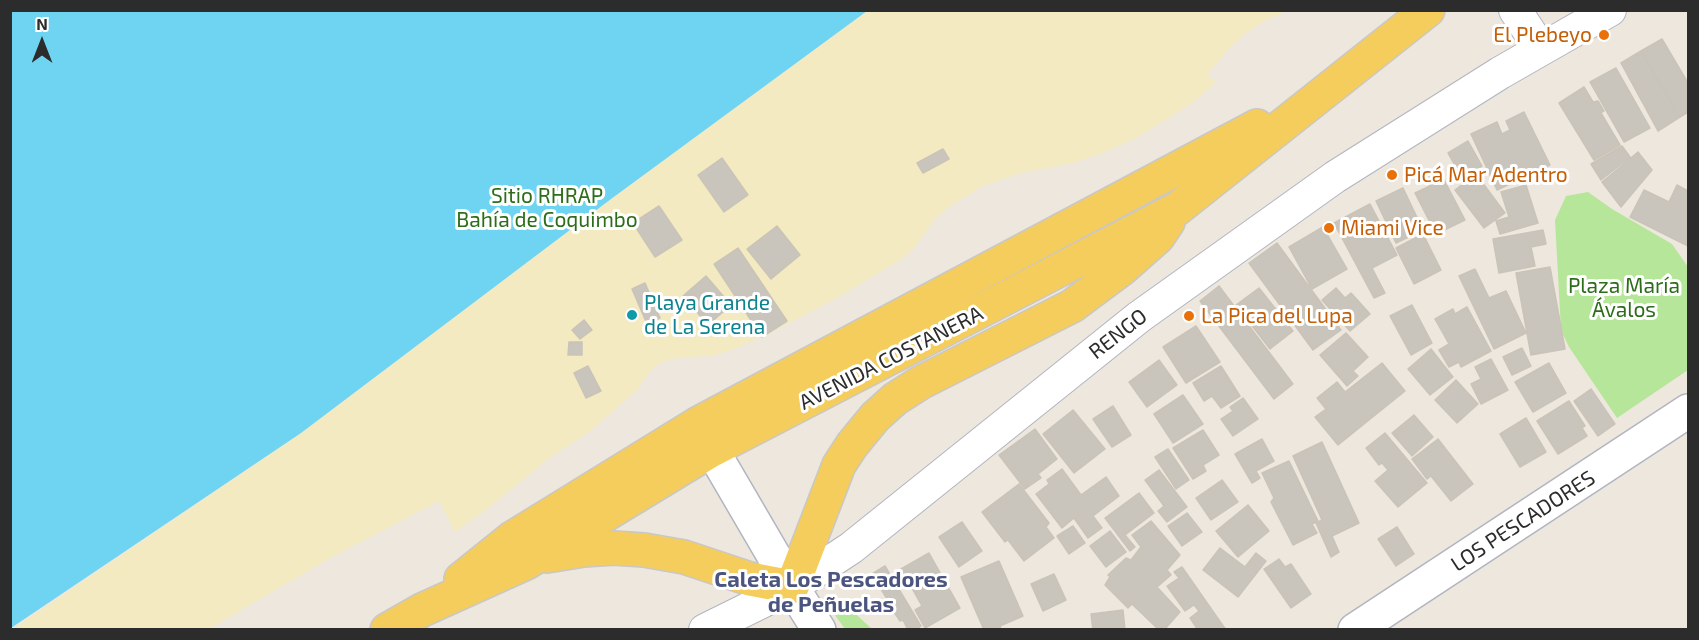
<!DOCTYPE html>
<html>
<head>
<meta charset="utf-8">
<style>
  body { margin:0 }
  #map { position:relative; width:1699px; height:640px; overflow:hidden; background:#eee7de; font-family:"Exo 2",sans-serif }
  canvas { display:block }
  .frame { position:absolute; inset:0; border:12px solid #2c2c2c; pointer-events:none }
  .north { position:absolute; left:12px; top:12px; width:60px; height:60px; -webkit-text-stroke:4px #fff; paint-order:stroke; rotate:0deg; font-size:16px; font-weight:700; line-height:24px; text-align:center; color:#2c2c2c }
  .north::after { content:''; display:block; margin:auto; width:21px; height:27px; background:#2c2c2c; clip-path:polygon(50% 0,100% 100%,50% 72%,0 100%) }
</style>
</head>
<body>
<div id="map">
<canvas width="1699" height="640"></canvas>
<div class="frame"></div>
<div class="north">N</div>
</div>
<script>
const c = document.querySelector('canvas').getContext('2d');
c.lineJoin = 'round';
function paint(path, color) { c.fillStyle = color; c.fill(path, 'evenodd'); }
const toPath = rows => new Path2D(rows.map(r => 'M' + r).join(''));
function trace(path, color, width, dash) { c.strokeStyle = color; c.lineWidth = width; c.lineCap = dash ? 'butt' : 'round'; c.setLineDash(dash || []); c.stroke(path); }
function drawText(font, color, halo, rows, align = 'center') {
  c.font = font + ' "Exo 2",sans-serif'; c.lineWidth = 6; c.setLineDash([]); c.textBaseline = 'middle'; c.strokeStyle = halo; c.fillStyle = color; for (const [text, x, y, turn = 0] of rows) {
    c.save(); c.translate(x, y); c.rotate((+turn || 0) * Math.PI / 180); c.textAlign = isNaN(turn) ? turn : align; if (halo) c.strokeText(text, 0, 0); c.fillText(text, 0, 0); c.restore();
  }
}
const green = toPath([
  [1588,192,1612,209,1672,244,1688,267,1688,370,1617,418,1569,347,1561,330,1555,220,1566,196],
  [847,606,872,629,845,629,832,611]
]);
const sand = toPath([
  [867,11,1288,11,1268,19,1246,33,1231,46,1207,75,1216,82,1191,104,1136,138,1105,152,1073,163,1020,173,983,186,950,206,935,219,914,248,902,259,830,302,762,337,734,349,715,355,670,359,659,364,650,371,637,390,590,431,552,456,487,509,455,532,439,501,330,558,209,629,11,630,301,433,611,199]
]);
const water = toPath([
  [11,10,867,10,867,11,611,199,301,433,11,628]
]);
const building = toPath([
  [1662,39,1688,83,1688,112,1680,117,1641,51,1662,39],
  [1641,51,1680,117,1658,131,1621,63,1641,51],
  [1616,68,1650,128,1624,142,1590,82,1616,68],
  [1584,87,1593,102,1598,101,1604,111,1601,113,1620,145,1594,160,1559,103,1584,87],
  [1524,112,1550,165,1497,190,1471,134,1497,122,1502,134,1510,130,1506,121,1524,112],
  [1468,141,1482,166,1462,178,1448,153,1468,141],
  [1622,146,1630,157,1601,180,1591,164,1622,146],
  [943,149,949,159,923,173,917,163,943,149],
  [1638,152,1652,170,1621,207,1602,182,1638,152],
  [722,158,748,195,724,212,698,175,722,158],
  [1440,172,1465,220,1436,234,1415,193,1430,186,1426,179,1440,172],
  [1476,174,1505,213,1484,228,1455,190,1476,174],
  [1526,185,1538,223,1500,234,1496,221,1509,217,1501,192,1526,185],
  [1677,185,1688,191,1688,246,1630,217,1644,190,1669,202,1677,185],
  [1403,188,1423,230,1396,243,1376,201,1403,188],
  [1370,204,1397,255,1372,268,1385,293,1374,298,1334,223,1370,204],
  [659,206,682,240,655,257,633,223,659,206],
  [777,226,800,255,771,279,747,249,777,226],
  [1323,227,1347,269,1312,289,1289,247,1323,227],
  [1543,230,1546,244,1531,247,1535,266,1499,273,1493,239,1543,230],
  [1423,234,1441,270,1414,284,1396,248,1423,234],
  [1277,243,1341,330,1313,350,1249,263,1277,243],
  [738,248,787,321,762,337,714,264,738,248],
  [1550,267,1565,349,1531,355,1516,273,1550,267],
  [1475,269,1489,298,1506,291,1526,333,1494,349,1459,276,1475,269],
  [706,276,731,305,708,325,683,296,706,276],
  [645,283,660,318,647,324,632,289,645,283],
  [1219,286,1293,384,1274,399,1200,301,1219,286],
  [1259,288,1293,331,1270,349,1236,305,1259,288],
  [1336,288,1345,298,1351,293,1370,314,1350,331,1322,300,1336,288],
  [1412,305,1432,343,1411,355,1390,316,1412,305],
  [1467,307,1491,351,1461,367,1459,362,1449,367,1439,350,1449,344,1435,319,1453,309,1455,314,1467,307],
  [584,320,592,330,580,339,572,330,584,320],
  [1196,326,1220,362,1186,383,1163,347,1196,326],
  [1346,333,1368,357,1353,371,1358,376,1347,386,1320,355,1346,333],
  [569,342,582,342,582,355,568,355,569,342],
  [1522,348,1531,366,1512,375,1503,357,1522,348],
  [1431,349,1453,377,1430,395,1408,369,1431,349],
  [1491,359,1508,390,1481,404,1471,384,1481,379,1475,367,1491,359],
  [1159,360,1177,385,1147,407,1129,382,1159,360],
  [1382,363,1405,391,1338,445,1315,417,1326,409,1317,398,1337,382,1345,392,1382,363],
  [1549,363,1566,393,1533,412,1515,382,1549,363],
  [588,366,601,391,586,398,574,373,588,366],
  [1221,366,1240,396,1221,408,1212,396,1204,401,1193,383,1221,366],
  [1456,380,1478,404,1457,423,1435,400,1456,380],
  [1591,389,1615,424,1598,436,1574,401,1591,389],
  [1183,395,1203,424,1173,443,1154,414,1183,395],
  [1243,398,1258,419,1233,436,1221,419,1233,411,1230,407,1243,398],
  [1569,401,1585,426,1582,428,1587,436,1558,454,1537,421,1569,401],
  [1113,406,1131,435,1112,447,1093,419,1113,406],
  [1073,410,1105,449,1074,473,1043,434,1073,410],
  [1414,415,1433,437,1412,456,1392,433,1414,415],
  [1526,418,1546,452,1520,467,1500,434,1526,418],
  [1035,429,1057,459,1038,474,1041,478,1025,489,999,455,1035,429],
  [1203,430,1219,455,1203,465,1206,471,1193,479,1173,448,1203,430],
  [1385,433,1427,483,1398,507,1375,481,1388,470,1382,463,1379,465,1366,448,1385,433],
  [1262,439,1274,461,1256,471,1260,478,1252,483,1235,454,1262,439],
  [1438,439,1473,484,1451,501,1431,476,1427,479,1412,459,1438,439],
  [1322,442,1359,523,1332,536,1339,552,1331,557,1316,523,1322,520,1293,456,1322,442],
  [1168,449,1189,480,1176,489,1155,457,1168,449],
  [1289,461,1318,521,1312,524,1317,533,1293,545,1271,502,1274,498,1262,473,1289,461],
  [1062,469,1081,495,1106,477,1119,496,1093,516,1102,528,1088,538,1074,518,1062,528,1036,494,1049,484,1047,480,1062,469],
  [1159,470,1187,507,1167,522,1158,511,1164,506,1145,480,1159,470],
  [1222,480,1238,502,1211,520,1196,498,1222,480],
  [1019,484,1049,523,1046,527,1054,538,1024,561,1008,540,1005,542,982,512,1019,484],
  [1139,493,1154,513,1125,535,1135,547,1130,551,1105,518,1139,493],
  [1248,505,1269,531,1238,557,1216,531,1248,505],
  [1187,513,1202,532,1182,546,1168,526,1187,513],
  [1151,521,1180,555,1167,570,1171,575,1157,587,1180,612,1164,630,1159,630,1132,604,1128,608,1105,585,1110,577,1108,575,1126,558,1131,560,1141,547,1132,535,1151,521],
  [962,522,982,551,959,567,939,537,962,522],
  [1073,526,1085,543,1069,554,1057,536,1073,526],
  [1397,527,1414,554,1396,566,1378,539,1397,527],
  [1110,531,1126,552,1106,567,1090,546,1110,531],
  [1220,548,1245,567,1256,553,1266,561,1238,597,1203,570,1220,548],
  [929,553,960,608,925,628,915,610,922,606,901,569,929,553],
  [1279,559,1285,567,1291,564,1311,594,1291,608,1264,569,1279,559],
  [999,561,1023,616,1000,626,1001,630,984,630,961,577,999,561],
  [885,566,921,626,915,630,908,630,903,620,900,621,890,606,894,604,889,596,887,599,872,574,885,566],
  [1182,567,1226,630,1198,630,1190,618,1199,611,1194,605,1185,611,1167,586,1179,578,1174,572,1182,567],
  [1054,574,1066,600,1043,611,1031,584,1054,574],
  [1123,610,1125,630,1093,630,1091,614,1123,610]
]);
const street = toPath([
  [1515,10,1541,49],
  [705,630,792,587,851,548,1139,317,1335,177,1500,73,1610,10]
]);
const secondary = toPath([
  [698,426,792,587,819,630],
  [1355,630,1688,411]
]);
const primary = toPath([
  [547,556,584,550,614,548,644,550,684,557,750,579,792,587,839,465,852,445,875,417,895,399,920,383,1072,306,1123,268,1158,237,1168,222],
  [461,579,512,538,697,424,1257,126],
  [387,630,422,610,526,563,712,450,1177,209,1428,10]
]);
const markers = [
  [1604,35,6,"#e8710a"],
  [1392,175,6,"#e8710a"],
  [1329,228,6,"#e8710a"],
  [632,315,6,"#0f9aa8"],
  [1189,316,6,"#e8710a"]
];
const foodNames = [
  ["El Plebeyo",1592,35,"right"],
  ["Picá Mar Adentro",1404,175],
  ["Miami Vice",1341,228],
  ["La Pica del Lupa",1201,316]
];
const parkNames = [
  ["Sitio RHRAP",547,196],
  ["Bahía de Coquimbo",547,220],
  ["Plaza María",1624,286],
  ["Ávalos",1624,310]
];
const cultureNames = [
  ["Playa Grande",644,303],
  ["de La Serena",644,327]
];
const streetNames = [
  ["RENGO",1118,334,-38],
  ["AVENIDA COSTANERA",891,358,-27],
  ["LOS PESCADORES",1523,521,-33]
];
const neighbourhoodNames = [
  ["Caleta Los Pescadores",831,580],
  ["de Peñuelas",831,605]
];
paint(green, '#b6e699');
paint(sand, '#f3eac1');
paint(water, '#6fd3f2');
paint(building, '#c9c5bc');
trace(building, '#cac3b7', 1.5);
trace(street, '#b2b5c0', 34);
trace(secondary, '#b2b5c0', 36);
trace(primary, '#c8c8c8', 36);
trace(street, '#fff', 32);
trace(secondary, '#fff', 33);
trace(primary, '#f5cd5c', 33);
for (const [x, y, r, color] of markers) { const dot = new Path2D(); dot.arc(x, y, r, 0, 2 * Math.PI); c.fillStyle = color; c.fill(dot); trace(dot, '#fff', 2); }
drawText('21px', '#c56008', '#fff', foodNames, 'left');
drawText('21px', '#2d6d19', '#fff', parkNames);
drawText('21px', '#0d838f', '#fff', cultureNames, 'left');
drawText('21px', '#2c2c2c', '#fff', streetNames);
drawText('bold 22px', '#4b557f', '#fff', neighbourhoodNames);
</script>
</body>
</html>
